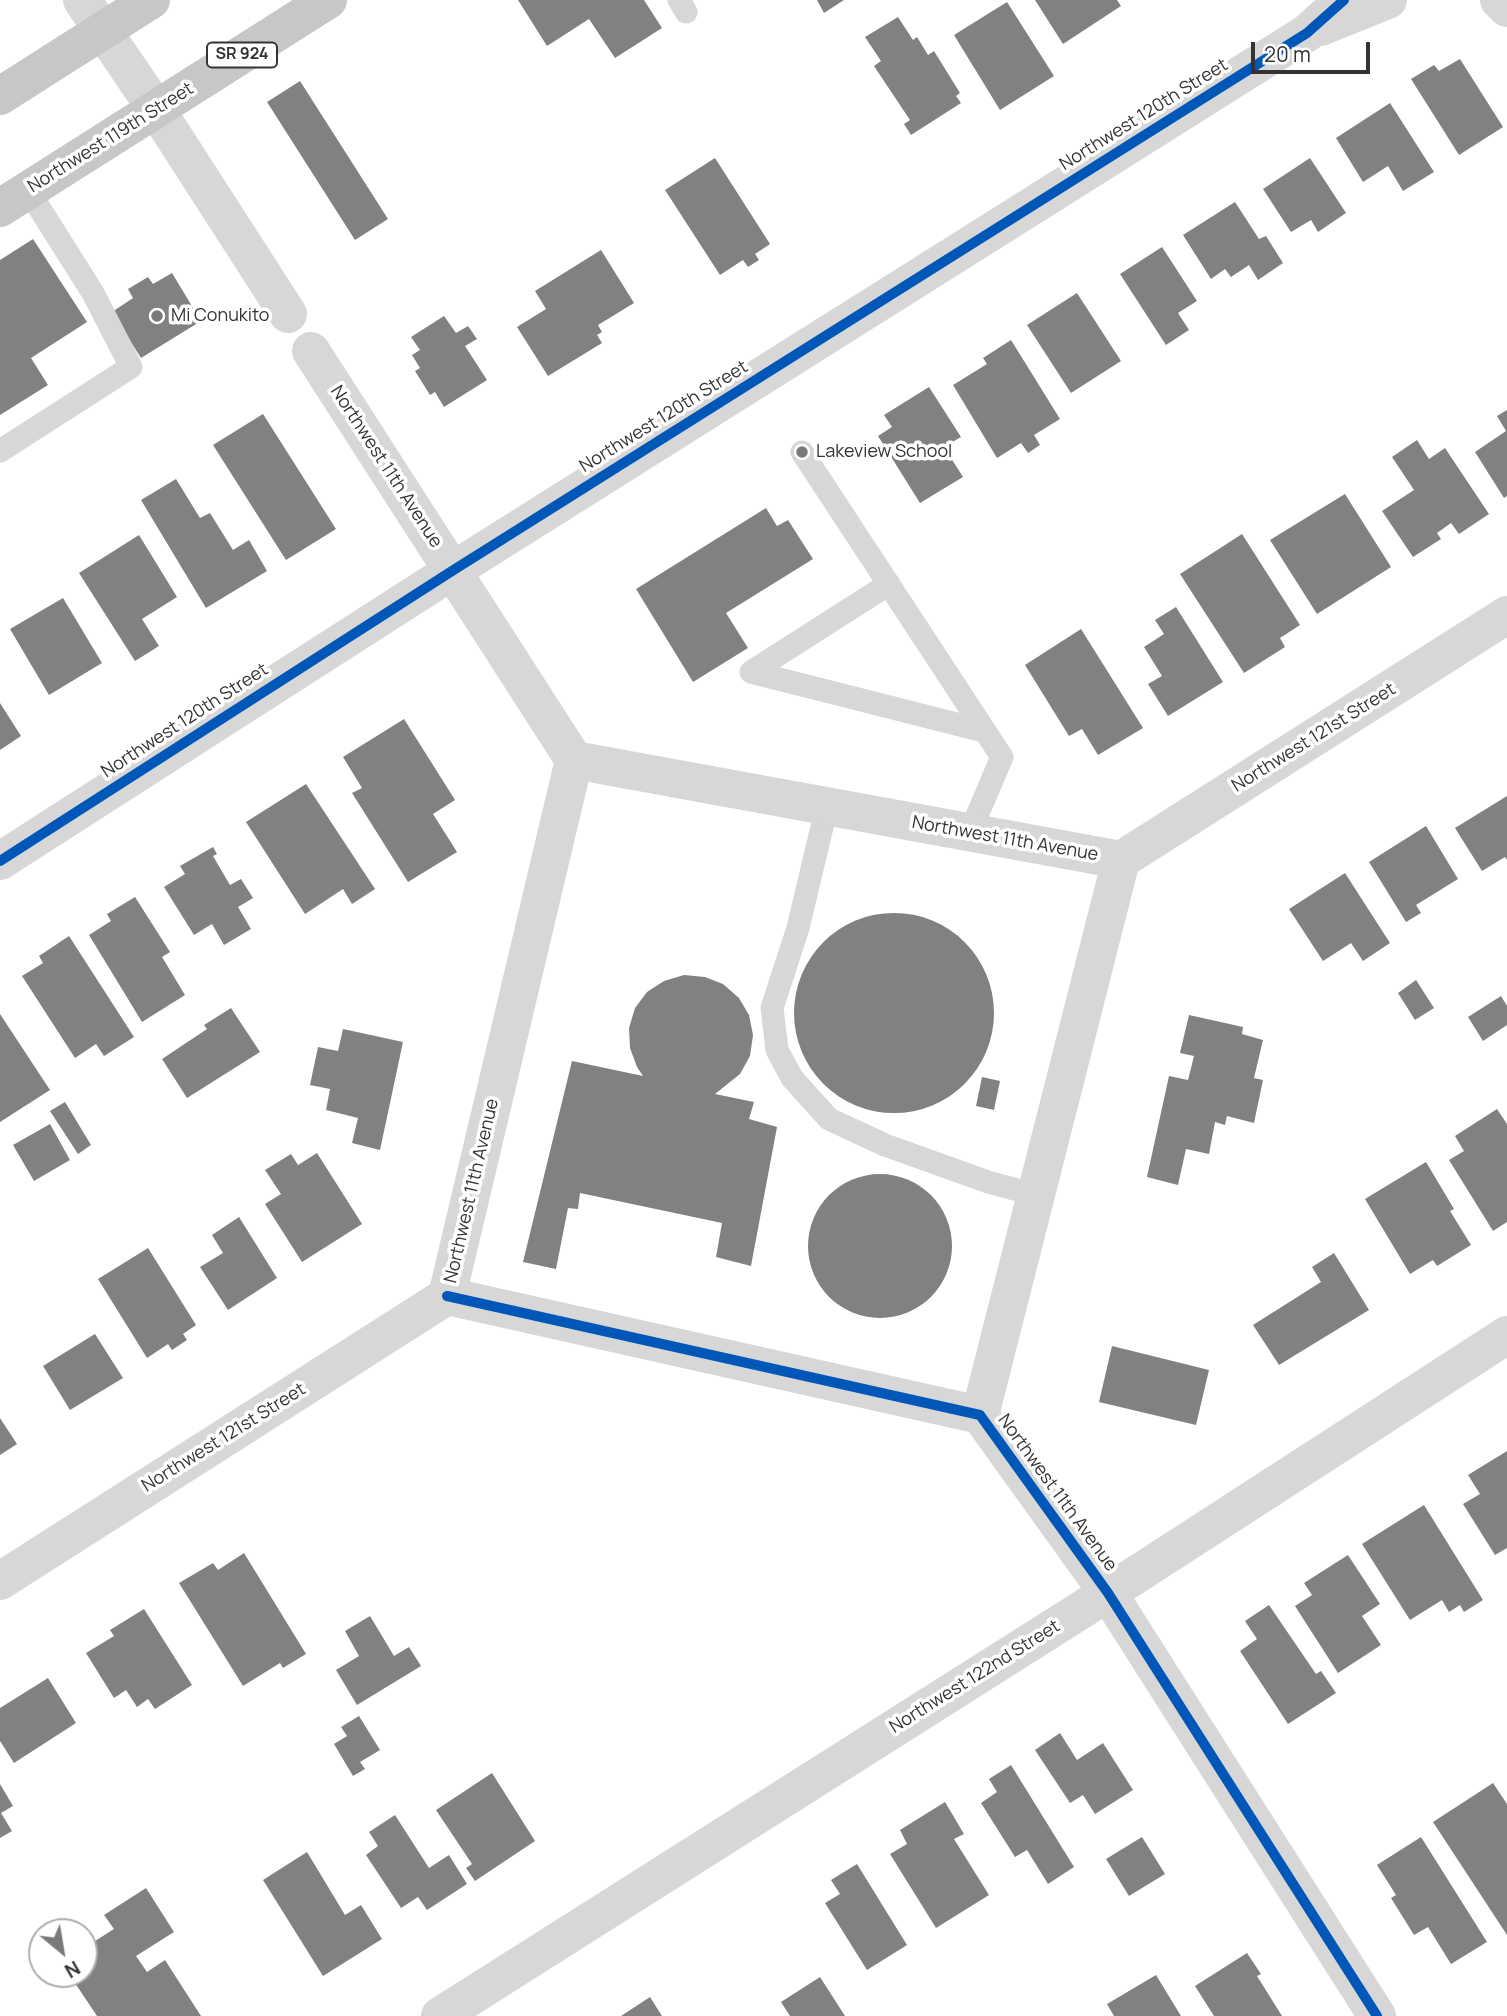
<!DOCTYPE html>
<html>
<head>
<meta charset="utf-8">
<style>
  body { margin:0 }
  #map { position:relative; width:1507px; height:2016px; overflow:hidden; background:#fff; font-family:Manrope,sans-serif }
  canvas { display:block }
  .north { position:absolute; left:28px; top:1918px; width:70px; height:70px; box-sizing:border-box; background:#fff; border:2px solid #adadad; border-radius:50%; rotate:150deg; font-size:19px; font-weight:700; line-height:28px; text-align:center; color:#333 }
  .north::after { content:''; display:block; margin:auto; width:24px; height:32px; background:#7a7a7a; clip-path:polygon(50% 0,100% 100%,50% 72%,0 100%) }
  .scale { position:absolute; left:1251px; top:42px; width:119px; height:32px; box-sizing:border-box; border:4px solid #333; border-top:0; padding-left:9px; font-size:21px; line-height:24px; white-space:nowrap; color:#333; -webkit-text-stroke:5px #fff; paint-order:stroke }
</style>
</head>
<body>
<div id="map">
<canvas width="1507" height="2016"></canvas>
<div class="north">N</div>
<div class="scale">20 m</div>
</div>
<script>
const c = document.querySelector('canvas').getContext('2d');
c.lineJoin = 'round';
function paint(path, color) { c.fillStyle = color; c.fill(path, 'evenodd'); }
const toPath = rows => new Path2D(rows.map(r => 'M' + r).join(''));
function trace(path, color, width, dash) { c.strokeStyle = color; c.lineWidth = width; c.lineCap = dash ? 'butt' : 'round'; c.setLineDash(dash || []); c.stroke(path); }
function drawText(font, color, halo, rows, align = 'center') {
  c.font = font + ' Manrope,sans-serif'; c.lineWidth = 7; c.setLineDash([]); c.textBaseline = 'middle'; c.strokeStyle = halo; c.fillStyle = color; for (const [text, x, y, turn = 0] of rows) {
    c.save(); c.translate(x, y); c.rotate((+turn || 0) * Math.PI / 180); c.textAlign = isNaN(turn) ? turn : align; if (halo) c.strokeText(text, 0, 0); c.fillText(text, 0, 0); c.restore();
  }
}
const building = toPath([
  [518,0,644,0,662,28,615,58,589,19,547,46],
  [817,0,844,0,824,13],
  [1035,0,1117,0,1121,6,1063,44],
  [1007,2,1054,76,1000,110,954,35],
  [898,17,913,40,917,37,928,55,934,51,960,93,956,96,961,103,911,135,904,124,910,120,874,66,881,61,865,37],
  [1460,59,1503,127,1459,155,1411,79,1434,65,1439,71],
  [300,81,388,219,355,240,267,102],
  [1390,103,1434,172,1403,191,1388,166,1363,182,1336,138],
  [715,158,770,244,755,254,759,260,748,267,743,260,720,275,665,190],
  [1310,158,1346,213,1318,232,1311,220,1291,232,1263,189],
  [1235,202,1259,239,1266,236,1283,263,1258,280,1249,265,1231,277,1225,269,1211,279,1183,235],
  [33,239,87,322,31,358,48,385,0,415,0,260],
  [1162,247,1197,301,1178,313,1189,330,1166,345,1120,274],
  [601,250,634,303,598,325,602,332,597,335,602,343,548,376,517,327,546,309,535,291],
  [172,273,201,321,141,358,112,312,133,298,128,289,148,277,153,284],
  [1077,293,1121,361,1071,393,1027,325],
  [444,316,456,333,468,326,477,339,465,346,487,380,444,407,435,392,430,395,415,371,420,368,412,355,420,350,411,337],
  [1011,340,1060,419,1034,435,1040,445,1028,453,1021,443,997,458,953,385,987,364,983,358],
  [929,387,961,437,944,447,963,477,920,503,878,436,892,427,884,415],
  [1507,410,1507,496,1504,498,1475,452,1506,431,1497,416],
  [263,414,336,529,286,560,213,445],
  [1417,440,1429,459,1445,448,1489,514,1459,534,1451,523,1437,533,1441,539,1413,557,1382,511,1414,490,1392,457],
  [176,479,200,518,210,513,233,550,249,540,267,571,206,608,141,500],
  [1345,494,1391,567,1317,614,1270,540],
  [766,508,777,526,788,520,813,559,726,613,748,648,693,682,636,589],
  [1242,534,1300,625,1280,638,1285,647,1244,673,1180,574],
  [139,535,177,597,142,619,159,646,135,661,79,573],
  [63,598,102,663,49,695,10,629],
  [1176,607,1223,682,1168,716,1148,684,1162,676,1144,647,1164,634,1155,620],
  [1081,629,1143,728,1098,755,1082,729,1069,736,1025,665],
  [0,703,21,736,0,750],
  [404,719,455,800,433,814,457,852,408,882,352,793,362,788,343,757],
  [306,784,375,889,352,904,343,889,305,914,246,822],
  [1507,796,1507,860,1505,857,1482,871,1455,828],
  [1426,826,1458,879,1416,905,1421,913,1406,922,1369,862],
  [213,847,217,854,213,856,230,885,241,879,253,898,238,907,251,929,224,945,212,924,194,935,164,887,185,874,180,866],
  [1345,873,1390,943,1363,961,1351,943,1323,961,1289,909],
  [135,897,170,952,162,957,185,995,142,1022,89,935,111,921,107,914],
  '794 1013a100 100 0 1 1 200 0a100 100 0 1 1-200 0Z',
  [69,936,134,1037,104,1056,96,1044,75,1058,22,976,43,963,39,956],
  [684,975,705,977,723,984,739,998,749,1015,753,1035,750,1056,740,1074,715,1094,754,1102,749,1119,777,1127,751,1266,716,1257,722,1223,580,1193,578,1209,568,1208,556,1269,523,1262,572,1061,643,1076,637,1067,630,1048,629,1028,635,1008,647,992,664,981],
  [1416,980,1434,1008,1415,1020,1398,993],
  [1501,996,1507,1006,1507,1025,1483,1041,1468,1017],
  [231,1008,260,1052,187,1098,162,1059,207,1029,204,1025],
  [0,1014,50,1090,0,1122],
  [1189,1015,1243,1027,1242,1034,1263,1040,1254,1078,1263,1080,1254,1123,1227,1116,1225,1125,1215,1122,1209,1154,1186,1149,1178,1185,1147,1177,1169,1076,1188,1080,1194,1056,1180,1053],
  [343,1029,403,1042,380,1150,352,1143,358,1118,326,1110,330,1089,310,1085,318,1047,338,1051],
  [982,1077,1000,1081,994,1110,976,1106],
  [65,1102,91,1145,78,1154,50,1111],
  [1497,1109,1507,1124,1507,1222,1493,1231,1449,1160,1464,1151,1455,1136],
  [50,1124,70,1160,34,1181,13,1145],
  [317,1153,362,1224,302,1262,265,1204,281,1194,265,1170,291,1154,298,1165],
  [1426,1162,1454,1209,1450,1211,1471,1245,1437,1266,1433,1260,1410,1274,1365,1199],
  '808 1246a72 72 0 1 1 144 0a72 72 0 1 1-144 0Z',
  [239,1217,277,1278,228,1310,200,1267,223,1253,212,1235],
  [148,1248,196,1325,183,1334,187,1340,172,1350,168,1344,147,1358,98,1279],
  [1334,1253,1369,1310,1279,1365,1253,1325,1321,1282,1312,1267],
  [95,1334,123,1378,70,1410,43,1366],
  [1112,1346,1209,1370,1196,1425,1099,1402],
  [0,1418,17,1444,0,1455],
  [1507,1451,1507,1548,1495,1555,1463,1504,1480,1494,1468,1475],
  [1424,1505,1483,1600,1464,1612,1460,1605,1449,1612,1442,1600,1410,1620,1362,1544],
  [244,1553,306,1654,283,1668,280,1663,243,1686,179,1583,213,1563,218,1570],
  [1348,1555,1380,1604,1362,1616,1381,1645,1338,1673,1295,1606,1312,1595,1304,1583],
  [1269,1605,1316,1674,1321,1671,1336,1693,1288,1724,1240,1651,1257,1639,1245,1621],
  [144,1609,192,1685,155,1709,148,1699,137,1707,126,1690,114,1698,86,1653,114,1636,110,1630],
  [370,1616,394,1656,409,1647,421,1666,357,1705,336,1670,359,1656,345,1631],
  [48,1678,76,1723,14,1763,0,1741,0,1708],
  [359,1716,380,1750,360,1762,365,1769,353,1776,334,1744,347,1736,341,1727],
  [1060,1733,1077,1760,1103,1743,1133,1790,1095,1814,1083,1795,1070,1803,1035,1750],
  [1011,1765,1074,1867,1048,1884,1027,1850,1015,1857,981,1803,997,1792,989,1779],
  [492,1773,535,1841,475,1881,466,1868,472,1864,436,1810],
  [1493,1783,1507,1804,1507,1935,1433,1822],
  [0,1784,13,1806,1,1813,12,1831,0,1838],
  [945,1802,964,1834,954,1839,989,1895,936,1928,890,1854,907,1844,900,1830],
  [395,1815,429,1868,449,1855,467,1884,427,1910,418,1897,401,1908,366,1855,378,1846,369,1832],
  [1142,1837,1165,1874,1129,1896,1106,1859],
  [1421,1837,1487,1942,1451,1964,1428,1927,1414,1935,1391,1898,1396,1895,1377,1865],
  [307,1852,345,1915,361,1905,382,1939,323,1976,263,1880],
  [857,1864,907,1945,867,1970,825,1903,840,1894,831,1880],
  [146,1888,174,1932,136,1956,147,1972,165,1960,201,2016,97,2016,69,1974,84,1974,84,1948,114,1929,104,1915],
  [1247,1953,1261,1974,1257,1976,1282,2016,1214,2016,1195,1986],
  [1156,1975,1181,2016,1114,2016,1107,2004],
  [820,1977,845,2016,790,2016,781,2002],
  [650,1997,662,2016,621,2016]
]);
const service = toPath([
  [679,0,686,12],
  [0,451,131,367,93,293,28,190],
  [802,452,1002,757,970,832],
  [889,584,751,672,984,731],
  [827,806,798,928,772,1008,777,1050,792,1078,829,1119,885,1145,988,1182,1036,1195]
]);
const minor = toPath([
  [82,0,156,109,288,314],
  [1321,27,1388,0],
  [311,351,574,760,447,1296],
  [574,760,1121,860],
  [1121,860,1507,615],
  [0,861,452,571,1307,33,1344,0],
  [447,1296,980,1415,1108,1593,1377,2016],
  [980,1415,1121,860],
  [0,1581,447,1296],
  [440,2016,1108,1593,1507,1335]
]);
const tertiary = toPath([
  [1499,0,1507,8]
]);
const trunk = toPath([
  [0,96,151,0],
  [0,208,328,0]
]);
const cycleway = toPath([
  [0,861,452,571,1307,33,1344,0],
  [447,1296,980,1415,1108,1593,1377,2016]
]);
const markers = [
  [157,316,7,"#7a7a7a"],
  [802,452,7,"#7a7a7a"]
];
const shields = [
  [242,55,70]
];
const shieldNames = [
  ["SR 924",242,55]
];
const streetNames = [
  ["Northwest 120th Street",1144,115,-32],
  ["Northwest 119th Street",111,138,-32],
  ["Northwest 120th Street",664,417,-32],
  ["Northwest 11th Avenue",386,467,57],
  ["Northwest 120th Street",185,721,-33],
  ["Northwest 121st Street",1314,738,-32],
  ["Northwest 11th Avenue",1005,839,10],
  ["Northwest 11th Avenue",472,1191,-77],
  ["Northwest 121st Street",224,1438,-32],
  ["Northwest 11th Avenue",1057,1493,54],
  ["Northwest 122nd Street",975,1677,-32]
];
const poiNames = [
  ["Mi Conukito",171,316],
  ["Lakeview School",816,452]
];
paint(building, '#818181');
trace(service, '#d7d7d7', 23);
trace(minor, '#d7d7d7', 38);
trace(tertiary, '#d7d7d7', 38);
trace(trunk, '#c7c7c7', 38);
trace(cycleway, '#0057b8', 10);
for (const [x, y, r, color] of markers) { const dot = new Path2D(); dot.arc(x, y, r, 0, 2 * Math.PI); c.fillStyle = color; c.fill(dot); trace(dot, '#fff', 2.5); }
for (const [x, y, w] of shields) { const box = new Path2D(); box.roundRect(x - w / 2, y - 12.5, w, 25, 5); c.fillStyle = '#fff'; c.fill(box); trace(box, '#333', 2); }
drawText('bold 16px', '#333', null, shieldNames);
drawText('18px', '#333', '#fff', streetNames);
drawText('18px', '#333', '#fff', poiNames, 'left');
</script>
</body>
</html>
